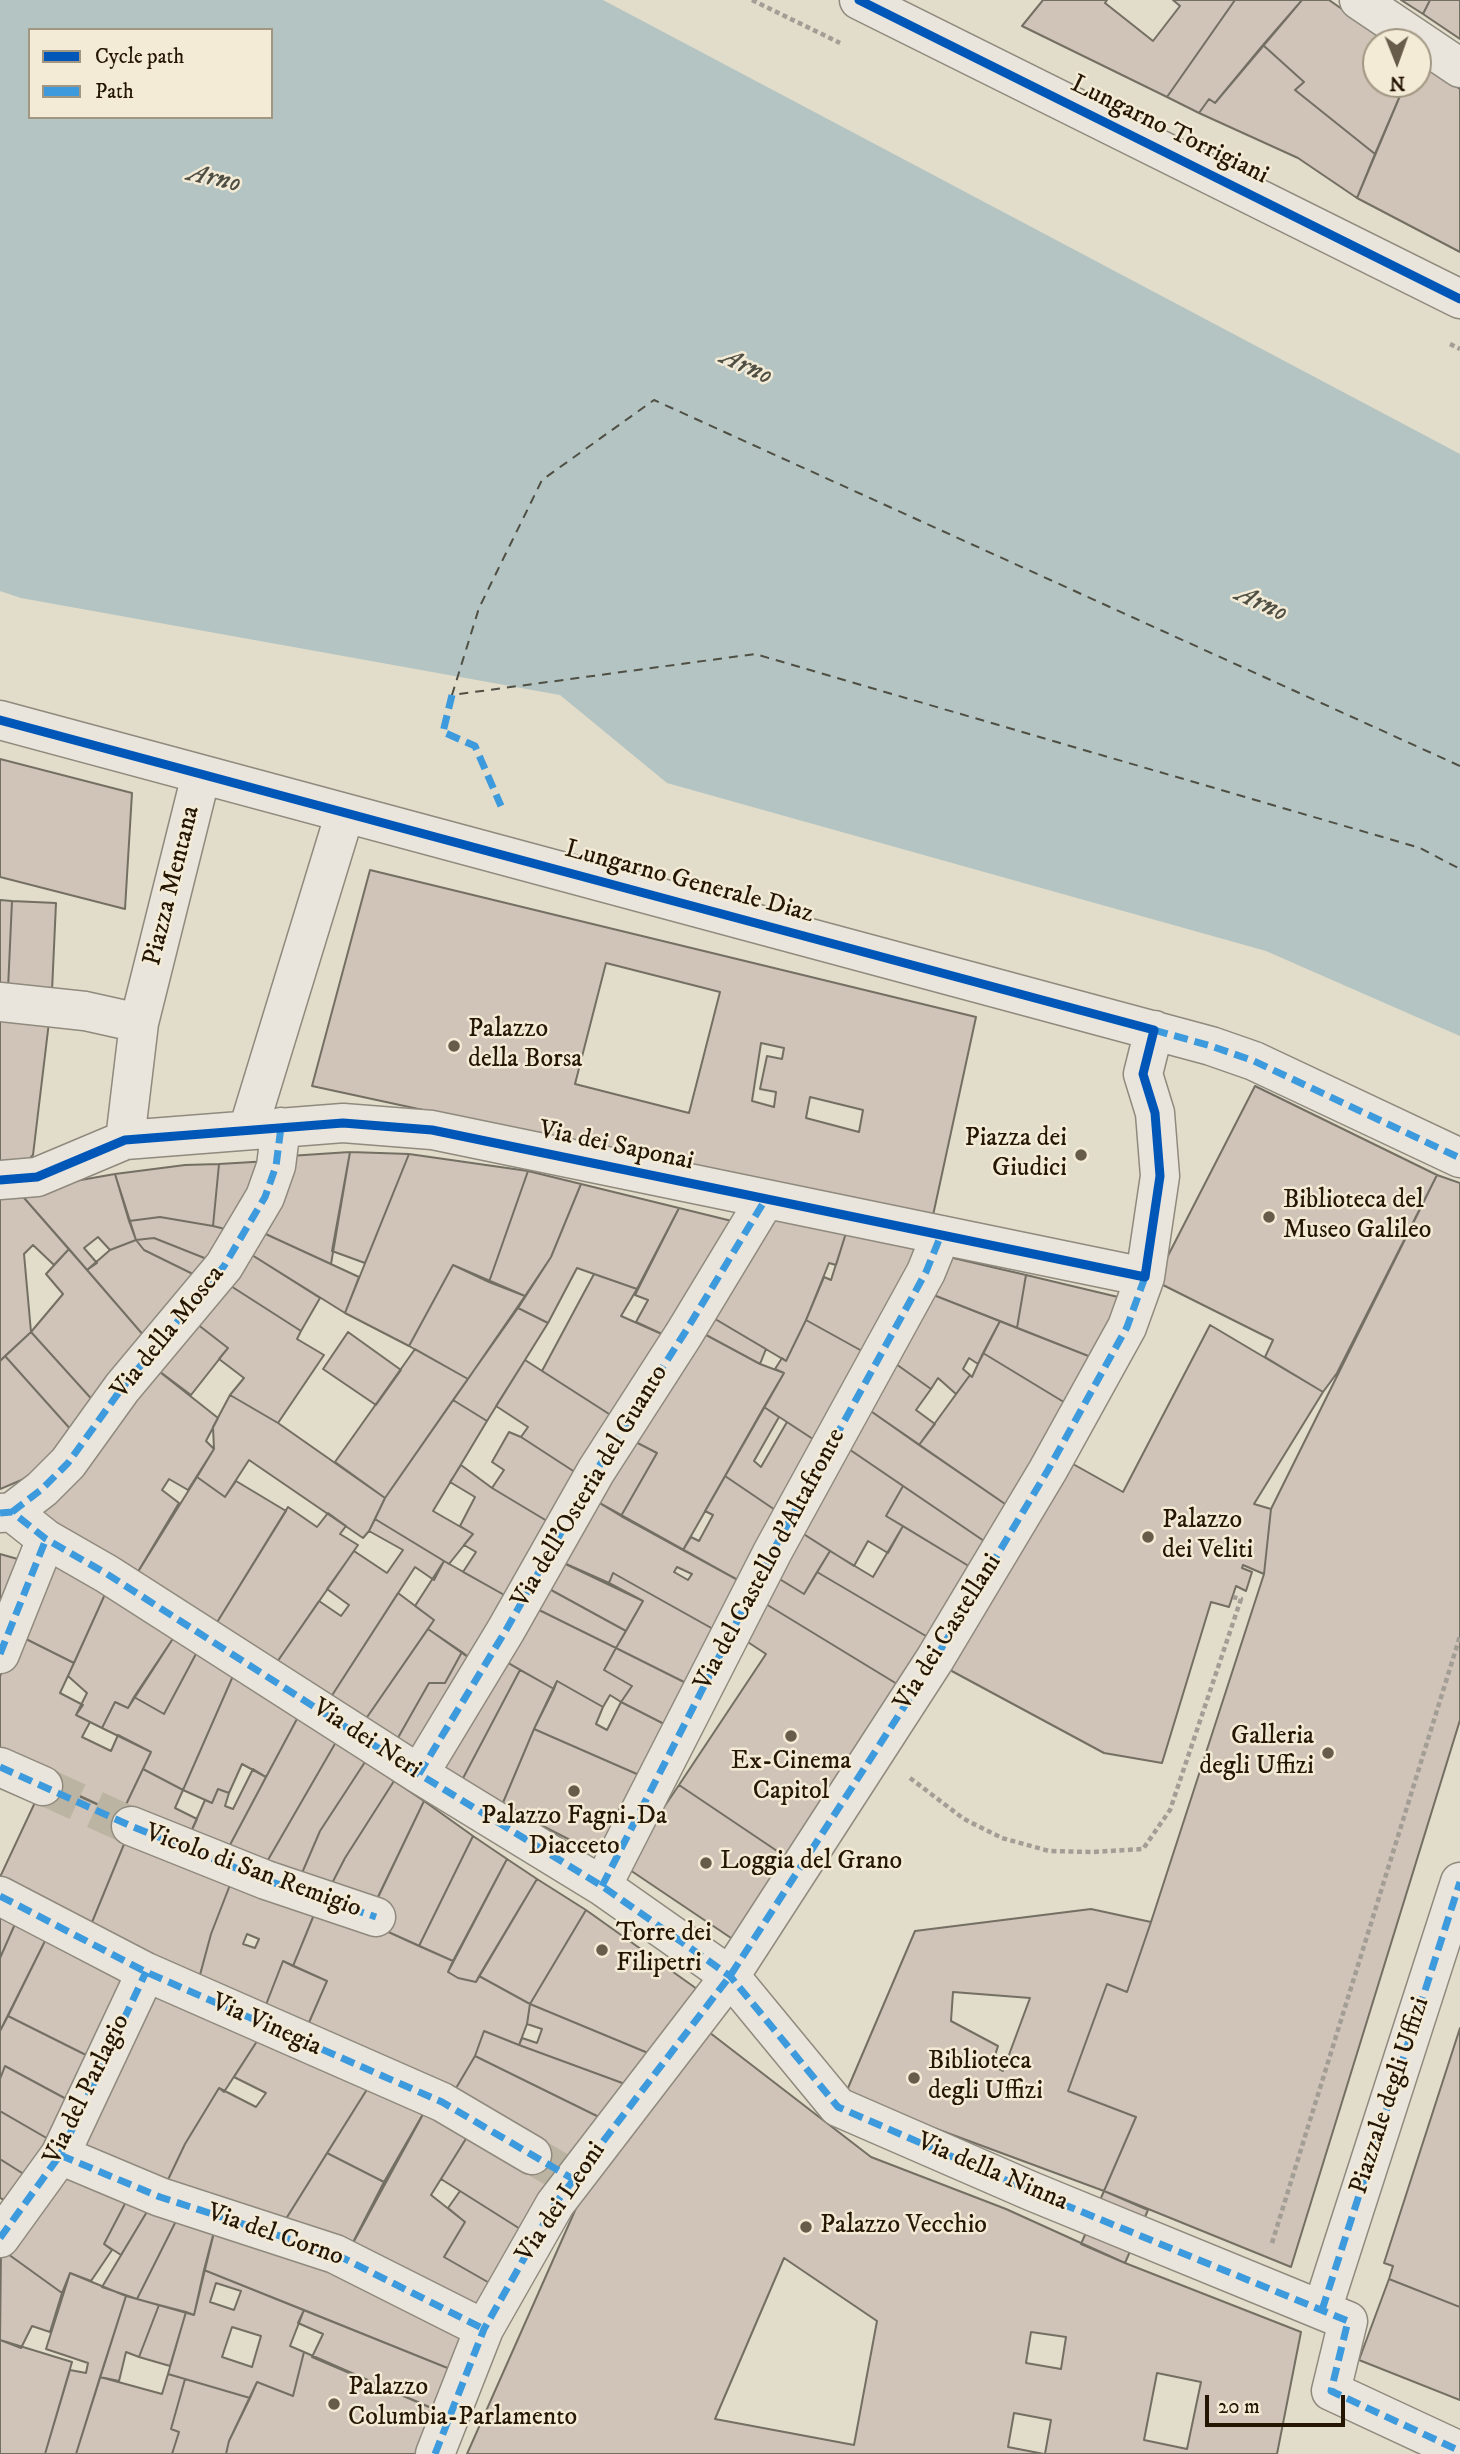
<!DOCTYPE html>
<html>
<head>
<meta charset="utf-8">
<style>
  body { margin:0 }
  #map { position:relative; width:1460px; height:2454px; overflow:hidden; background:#e2dcca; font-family:"IM FELL DW Pica",serif }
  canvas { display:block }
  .legend { position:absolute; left:28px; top:28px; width:245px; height:91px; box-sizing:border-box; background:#f3ebd6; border:2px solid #a19682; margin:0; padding:9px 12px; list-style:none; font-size:21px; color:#251603 }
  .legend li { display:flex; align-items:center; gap:14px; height:35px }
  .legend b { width:35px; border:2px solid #a19682 }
  .north { position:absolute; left:1362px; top:28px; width:70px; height:70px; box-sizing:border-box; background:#f3ebd6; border:2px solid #a19682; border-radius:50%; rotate:179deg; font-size:19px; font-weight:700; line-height:28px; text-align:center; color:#251603 }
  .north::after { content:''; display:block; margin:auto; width:24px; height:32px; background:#675b49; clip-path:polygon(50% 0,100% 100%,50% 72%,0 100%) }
  .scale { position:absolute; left:1205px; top:2395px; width:140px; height:32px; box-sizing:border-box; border:4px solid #251603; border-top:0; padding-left:9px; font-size:21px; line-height:24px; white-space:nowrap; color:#251603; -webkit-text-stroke:5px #f3ebd6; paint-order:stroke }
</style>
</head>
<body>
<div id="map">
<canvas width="1460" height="2454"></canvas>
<ul class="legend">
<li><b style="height:9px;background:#0057b8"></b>Cycle path</li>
<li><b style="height:9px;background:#3c9add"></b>Path</li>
</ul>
<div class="north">N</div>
<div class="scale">20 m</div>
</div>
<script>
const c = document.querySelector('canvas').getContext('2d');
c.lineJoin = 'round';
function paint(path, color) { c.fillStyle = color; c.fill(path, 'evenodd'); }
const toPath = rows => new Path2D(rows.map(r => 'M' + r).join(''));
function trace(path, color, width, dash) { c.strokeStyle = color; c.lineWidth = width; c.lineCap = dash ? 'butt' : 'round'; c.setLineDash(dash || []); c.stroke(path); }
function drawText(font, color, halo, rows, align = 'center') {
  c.font = font + ' "IM FELL DW Pica",serif'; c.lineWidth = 5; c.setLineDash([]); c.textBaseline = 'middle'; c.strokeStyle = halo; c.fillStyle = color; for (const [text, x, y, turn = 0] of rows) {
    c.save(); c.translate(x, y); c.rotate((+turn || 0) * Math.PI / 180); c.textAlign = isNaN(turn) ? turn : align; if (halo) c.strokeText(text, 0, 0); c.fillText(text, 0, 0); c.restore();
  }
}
const water = toPath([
  [0,0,603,0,1460,454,1460,1036,1266,951,667,783,560,695,21,598,0,591],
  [30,30,271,30,271,117,30,117]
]);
const ferry = toPath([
  [1460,766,654,400,542,480,479,608,452,695,755,654,1420,848,1460,869]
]);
const building = toPath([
  [1043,0,1107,0,1105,3,1153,41,1180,6,1173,0,1235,0,1167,97,1022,26,1043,0],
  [1235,0,1302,0,1215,103,1209,99,1199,113,1167,97,1235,0],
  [1302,0,1329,0,1389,42,1376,42,1376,84,1405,84,1375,154,1295,90,1304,82,1263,45,1302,0],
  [1401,0,1430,0,1423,14,1401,0],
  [1430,0,1460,0,1460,39,1423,14,1430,0],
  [1263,45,1304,82,1295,90,1375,154,1357,198,1298,158,1199,113,1209,99,1215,103,1263,45],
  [1418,62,1460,89,1460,252,1357,198,1405,84,1418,84,1418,62],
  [0,759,132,793,125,909,0,877,0,759],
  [370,870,976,1017,932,1220,312,1086,370,870],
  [606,963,720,992,689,1113,575,1084,606,963],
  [761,1043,784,1048,782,1059,767,1056,760,1089,776,1092,774,1107,752,1101,761,1043],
  [810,1097,863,1110,859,1132,806,1118,810,1097],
  [0,900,12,901,8,989,0,988,0,900],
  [12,901,56,903,52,991,8,989,12,901],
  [0,1019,49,1022,33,1155,16,1173,0,1174,0,1019],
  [1255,1086,1437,1175,1337,1373,1323,1392,1265,1357,1273,1340,1155,1281,1255,1086],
  [350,1152,331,1264,257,1230,289,1156,350,1152],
  [350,1152,409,1154,365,1263,332,1251,350,1152],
  [409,1154,528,1171,489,1282,453,1265,409,1346,345,1313,409,1154],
  [270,1161,237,1232,213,1226,219,1164,270,1161],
  [219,1164,213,1226,160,1217,129,1221,115,1174,185,1165,219,1164],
  [528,1171,581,1184,551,1257,525,1296,489,1282,528,1171],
  [115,1174,136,1240,110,1250,98,1237,84,1248,97,1263,87,1270,18,1191,115,1174],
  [1437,1175,1460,1183,1460,1720,1291,2267,1104,2191,1136,2117,1068,2091,1107,1984,1127,1992,1151,1922,1264,1574,1271,1509,1437,1175],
  [581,1184,679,1208,637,1289,577,1268,548,1323,518,1308,551,1257,581,1184],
  [18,1191,69,1249,54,1265,33,1245,24,1254,31,1332,0,1361,0,1192,18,1191],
  [679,1208,744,1224,673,1339,636,1322,648,1300,635,1295,679,1208],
  [760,1216,846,1233,836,1265,829,1263,806,1320,786,1361,705,1313,760,1216],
  [160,1217,213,1226,237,1232,217,1263,154,1238,136,1240,129,1221,160,1217],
  [257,1230,359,1277,345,1313,244,1250,257,1230],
  [846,1233,925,1251,871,1356,806,1320,824,1277,831,1280,846,1233],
  [154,1238,217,1263,203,1279,144,1250,136,1240,154,1238],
  [136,1240,144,1250,203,1279,151,1344,87,1270,110,1250,136,1240],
  [69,1249,151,1344,97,1405,31,1332,63,1294,46,1274,69,1249],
  [244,1250,320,1298,301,1331,223,1281,244,1250],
  [949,1257,1026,1275,1017,1328,926,1292,949,1257],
  [453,1265,525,1296,468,1379,409,1346,453,1265],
  [594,1274,637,1289,621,1316,673,1339,620,1421,542,1371,594,1274],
  [1026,1275,1118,1297,1096,1359,1017,1328,1026,1275],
  [223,1281,301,1331,297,1339,324,1355,278,1423,230,1395,244,1378,219,1359,228,1348,188,1317,223,1281],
  [926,1292,1000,1321,978,1364,969,1358,963,1369,970,1375,956,1394,938,1378,931,1389,889,1359,926,1292],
  [518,1308,548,1323,487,1421,453,1400,518,1308],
  [705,1313,766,1349,760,1364,695,1329,705,1313],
  [188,1317,228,1348,191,1395,151,1365,188,1317],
  [806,1320,871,1356,822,1445,764,1407,784,1373,775,1369,782,1358,786,1361,806,1320],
  [1000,1321,1096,1359,1072,1407,983,1353,1000,1321],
  [1210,1325,1323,1392,1254,1504,1271,1509,1264,1574,1243,1565,1242,1568,1252,1572,1246,1591,1236,1586,1229,1607,1211,1602,1162,1763,1104,1753,948,1669,1073,1464,1123,1492,1210,1325],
  [695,1329,760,1364,784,1373,683,1550,621,1516,657,1453,626,1437,695,1329],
  [31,1332,97,1405,73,1432,5,1356,31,1332],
  [348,1332,401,1370,376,1405,323,1369,348,1332],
  [415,1349,468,1379,385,1498,335,1462,415,1349],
  [983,1353,1072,1407,1008,1506,919,1445,970,1375,972,1377,983,1353],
  [5,1356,73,1432,31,1476,0,1489,0,1361,5,1356],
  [889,1359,931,1389,916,1410,935,1424,919,1445,862,1405,889,1359],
  [525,1360,620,1421,584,1478,521,1437,528,1427,496,1406,525,1360],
  [151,1365,218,1418,206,1441,214,1449,188,1490,169,1479,162,1490,179,1503,136,1575,38,1519,151,1365],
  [230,1395,278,1423,385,1498,369,1531,363,1538,249,1460,225,1497,197,1477,214,1449,213,1427,230,1395],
  [453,1400,487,1421,433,1511,473,1534,449,1564,375,1519,385,1498,453,1400],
  [862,1405,1008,1506,987,1543,840,1443,862,1405],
  [764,1407,779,1417,754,1461,761,1467,787,1422,822,1445,784,1516,725,1476,764,1407],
  [509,1432,521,1437,584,1478,557,1527,492,1488,504,1470,492,1462,509,1432],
  [626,1437,657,1453,621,1516,591,1498,626,1437],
  [840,1443,903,1486,886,1516,903,1526,888,1553,868,1541,854,1566,791,1526,840,1443],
  [461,1465,492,1488,557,1527,515,1601,463,1572,476,1552,464,1545,473,1534,460,1526,475,1497,450,1482,461,1465],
  [725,1476,784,1516,747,1585,683,1550,691,1537,699,1541,713,1515,705,1511,725,1476],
  [197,1477,225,1497,236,1481,286,1511,216,1624,136,1575,197,1477],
  [903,1486,987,1543,972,1568,886,1516,903,1486],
  [591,1498,747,1585,722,1634,613,1573,609,1583,555,1559,591,1498],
  [677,1567,692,1574,688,1580,674,1572,677,1567],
  [288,1507,317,1527,328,1513,346,1526,340,1534,358,1545,275,1665,216,1624,288,1507],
  [375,1519,444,1561,434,1580,415,1567,329,1700,275,1665,319,1601,341,1616,349,1605,327,1589,354,1551,387,1573,403,1550,369,1531,375,1519],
  [791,1526,830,1551,804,1594,768,1572,791,1526],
  [903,1526,972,1568,931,1639,817,1572,830,1551,873,1577,903,1526],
  [0,1554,28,1562,0,1629,0,1554],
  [51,1559,106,1592,74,1663,18,1635,51,1559],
  [555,1559,643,1601,626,1631,542,1585,555,1559],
  [444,1561,515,1601,479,1665,428,1629,434,1620,415,1606,444,1561],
  [768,1572,804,1594,817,1572,931,1639,902,1687,756,1598,768,1572],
  [613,1573,722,1634,692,1686,616,1648,643,1601,609,1583,613,1573],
  [542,1585,626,1631,616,1648,531,1606,542,1585],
  [106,1592,174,1637,128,1708,115,1702,102,1728,76,1715,87,1693,68,1676,106,1592],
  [398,1593,434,1620,363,1723,329,1700,398,1593],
  [756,1598,902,1687,789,1859,679,1785,766,1654,734,1633,756,1598],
  [531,1606,616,1648,604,1670,632,1686,621,1702,610,1695,603,1707,557,1681,554,1689,498,1657,531,1606],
  [428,1629,462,1652,445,1683,429,1683,395,1743,363,1723,428,1629],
  [18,1635,74,1663,60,1693,83,1705,76,1715,90,1722,82,1737,111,1751,118,1735,151,1752,121,1815,0,1759,0,1676,18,1635],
  [174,1637,197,1652,164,1714,134,1697,174,1637],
  [616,1648,692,1686,670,1727,621,1702,632,1686,604,1670,616,1648],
  [197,1652,233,1676,183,1790,143,1769,151,1752,102,1728,115,1702,128,1708,134,1697,164,1714,197,1652],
  [462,1652,479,1665,424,1761,395,1743,429,1683,445,1683,462,1652],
  [498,1657,520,1670,461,1782,431,1766,498,1657],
  [520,1670,554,1689,534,1729,502,1805,461,1782,520,1670],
  [233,1676,298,1717,266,1777,242,1764,229,1793,218,1789,212,1803,183,1790,233,1676],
  [557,1681,603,1707,596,1724,607,1730,621,1702,670,1727,646,1778,534,1729,557,1681],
  [298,1717,336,1742,261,1872,223,1858,298,1717],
  [534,1729,646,1778,607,1859,502,1805,534,1729],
  [336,1742,365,1762,320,1831,296,1887,261,1872,336,1742],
  [365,1762,394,1781,345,1858,326,1895,296,1887,320,1831,365,1762],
  [143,1769,183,1790,175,1808,197,1819,186,1843,121,1815,143,1769],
  [253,1769,266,1777,223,1858,186,1843,205,1800,212,1803,218,1789,229,1793,225,1806,233,1809,253,1769],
  [45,1781,121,1815,129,1832,88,1932,0,1883,0,1877,45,1781],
  [394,1781,424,1801,371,1912,326,1895,345,1858,394,1781],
  [679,1785,789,1859,734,1940,624,1866,679,1785],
  [424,1801,473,1836,419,1946,384,1930,395,1915,375,1903,424,1801],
  [129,1832,235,1872,211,1934,197,1986,88,1932,129,1832],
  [473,1836,507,1859,453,1961,419,1946,473,1836],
  [507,1859,537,1879,476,1982,458,1978,448,1972,507,1859],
  [235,1872,318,1905,293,1966,283,1961,262,2015,197,1986,211,1934,235,1872],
  [247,1934,259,1939,255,1948,243,1944,247,1934],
  [537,1879,586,1910,530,2004,479,1976,537,1879],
  [318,1905,384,1930,453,1961,448,1972,458,1978,476,1982,479,1976,530,2004,527,2024,519,2045,484,2031,475,2056,449,2100,304,2034,327,1981,293,1966,318,1905],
  [1091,1909,1151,1922,1127,1992,1107,1984,1068,2091,1136,2117,1104,2191,845,2095,915,1931,1091,1909],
  [953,1992,1030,1998,1003,2071,992,2065,998,2046,951,2021,953,1992],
  [586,1910,697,1989,648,2053,530,2004,586,1910],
  [0,1915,15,1924,0,1958,0,1915],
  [15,1924,46,1939,0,2031,0,1958,15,1924],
  [46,1939,129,1979,92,2058,8,2016,46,1939],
  [283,1961,327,1981,304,2034,262,2015,283,1961],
  [157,1987,261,2035,224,2092,219,2088,185,2144,164,2188,73,2157,157,1987],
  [530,2004,648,2053,625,2084,519,2045,522,2038,537,2043,542,2029,527,2024,530,2004],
  [8,2016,92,2058,70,2101,5,2066,0,2079,0,2031,8,2016],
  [1460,2028,1460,2307,1389,2279,1393,2266,1384,2263,1460,2028],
  [705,2029,871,2157,1006,2209,1125,2263,1301,2332,1277,2454,1045,2454,1051,2420,1014,2413,1008,2447,1044,2454,467,2454,585,2188,705,2029],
  [784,2258,877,2321,854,2445,715,2419,784,2258],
  [1031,2332,1066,2337,1061,2369,1026,2363,1031,2332],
  [1157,2373,1201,2382,1187,2449,1144,2440,1157,2373],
  [484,2031,519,2045,625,2084,601,2118,475,2056,484,2031],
  [261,2035,371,2083,279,2230,164,2188,185,2144,219,2088,256,2107,266,2093,234,2077,261,2035],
  [475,2056,601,2118,557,2183,528,2165,449,2100,475,2056],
  [5,2066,70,2101,50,2140,0,2111,0,2079,5,2066],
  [371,2083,427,2107,384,2182,327,2153,371,2083],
  [427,2107,472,2129,431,2195,465,2222,444,2257,493,2285,472,2319,347,2254,427,2107],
  [0,2111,50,2140,30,2178,0,2159,0,2111],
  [472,2129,557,2183,525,2232,441,2179,472,2129],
  [327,2153,384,2182,347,2254,279,2230,327,2153],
  [0,2159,30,2178,14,2205,0,2198,0,2159],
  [63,2169,129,2196,104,2244,112,2250,91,2281,70,2273,62,2293,1,2249,63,2169],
  [460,2191,525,2232,493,2285,444,2257,465,2222,448,2208,460,2191],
  [1104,2191,1148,2210,1125,2263,1081,2244,1104,2191],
  [129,2196,151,2205,121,2255,104,2244,129,2196],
  [151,2205,180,2213,137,2299,102,2287,151,2205],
  [180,2213,216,2224,194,2315,137,2299,180,2213],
  [216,2224,469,2327,450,2369,204,2270,216,2224],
  [1,2249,62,2293,50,2332,32,2326,21,2348,0,2340,1,2249],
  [204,2270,304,2310,290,2346,304,2352,293,2396,257,2382,250,2398,168,2374,186,2312,194,2315,204,2270],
  [216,2283,241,2291,234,2310,210,2302,216,2283],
  [232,2327,261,2336,252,2367,222,2357,232,2327],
  [70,2273,126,2296,76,2454,45,2454,70,2370,86,2373,88,2363,46,2349,70,2273],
  [1389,2279,1460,2307,1460,2400,1359,2360,1389,2279],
  [126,2296,159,2305,139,2357,126,2352,119,2381,100,2377,126,2296],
  [159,2305,186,2312,170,2366,139,2357,159,2305],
  [304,2310,450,2369,436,2410,312,2357,323,2334,298,2323,304,2310],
  [0,2340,72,2362,45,2454,0,2454,0,2340],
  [304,2352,436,2410,420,2454,226,2454,229,2441,257,2382,293,2396,304,2352],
  [168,2374,185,2379,171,2429,179,2432,172,2454,76,2454,100,2377,162,2394,168,2374],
  [185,2379,250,2398,229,2441,226,2454,172,2454,179,2432,171,2429,185,2379]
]);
const minorTunnel = toPath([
  [43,1786,131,1826],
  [532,2155,564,2174]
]);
const path = toPath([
  [752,0,840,43],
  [1450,344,1460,349],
  [910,1778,964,1819,1002,1838,1049,1851,1092,1852,1143,1849,1170,1810,1241,1599,1233,1597],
  [1272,2243,1460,1636]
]);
const minor = toPath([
  [859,0,1460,299],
  [1359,0,1460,68],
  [0,720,1211,1046,1254,1061,1460,1158],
  [0,1002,85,1011,139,1023],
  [248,1130,345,813],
  [125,1140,139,1023,201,775],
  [0,1180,37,1177,125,1140,343,1123,432,1130,1145,1277],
  [12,1512,42,1489,68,1463,122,1388,224,1266,265,1197,276,1166,281,1127],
  [0,1513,12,1512,46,1539,107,1574,419,1774,602,1886,730,1976,838,2107,1031,2191,1348,2321,1331,2391,1460,2451],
  [0,1654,46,1539],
  [0,1767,43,1786],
  [419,1774,506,1630,596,1471,684,1334,765,1200],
  [131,1826,266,1880,376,1917],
  [602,1886,773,1551,926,1272,941,1235],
  [0,1896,146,1972,442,2102,532,2155],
  [60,2155,160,2197,335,2254,484,2329],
  [0,2238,60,2155,146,1972],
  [1322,2310,1460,1882],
  [435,2454,484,2329,555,2204,730,1976,935,1659,1048,1470,1127,1327,1145,1277,1160,1176,1155,1113,1143,1074,1154,1030]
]);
const quiet = toPath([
  [452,695,443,732,475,746,501,806],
  [1154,1030,1211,1046,1254,1061,1460,1158],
  [12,1512,42,1489,68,1463,122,1388,224,1266,265,1197,276,1166,281,1127],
  [0,1513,12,1512,46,1539,107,1574,419,1774,602,1886,730,1976,838,2107,1031,2191,1348,2321,1331,2391,1460,2451],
  [0,1654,46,1539],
  [0,1767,131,1826,266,1880,376,1917],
  [419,1774,506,1630,596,1471,684,1334,765,1200],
  [602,1886,773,1551,926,1272,941,1235],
  [0,1896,146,1972,442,2102,573,2179],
  [60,2155,160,2197,335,2254,484,2329],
  [0,2238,60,2155,146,1972],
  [1322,2310,1460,1882],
  [435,2454,484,2329,555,2204,730,1976,935,1659,1048,1470,1127,1327,1145,1277]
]);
const cycleway = toPath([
  [859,0,1460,299],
  [0,720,1154,1030,1143,1074,1155,1113,1160,1176,1145,1277,432,1130,343,1123,125,1140,37,1177,0,1180]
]);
const markers = [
  [454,1046,7,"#675b49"],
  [1081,1155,7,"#675b49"],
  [1269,1217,7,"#675b49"],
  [1148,1537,7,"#675b49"],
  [791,1736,7,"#675b49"],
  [1328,1753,7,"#675b49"],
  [574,1791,7,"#675b49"],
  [706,1863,7,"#675b49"],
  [602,1950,7,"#675b49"],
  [914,2078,7,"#675b49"],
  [806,2227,7,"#675b49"],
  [334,2404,7,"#675b49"]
];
const streetNames = [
  ["Lungarno Torrigiani",1169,131,26],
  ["Lungarno Generale Diaz",689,883,15],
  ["Piazza Mentana",173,886,-76],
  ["Via dei Saponai",616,1147,12],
  ["Via della Mosca",169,1333,-51],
  ["Via dell'Osteria del Guanto",591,1487,-59],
  ["Via del Castello d'Altafronte",771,1560,-62],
  ["Via dei Castellani",949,1633,-58],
  ["Via dei Neri",366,1740,33],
  ["Vicolo di San Remigio",253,1872,20],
  ["Via Vinegia",266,2026,24],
  ["Via del Parlagio",88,2090,-64],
  ["Piazzale degli Uffizi",1391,2096,-72],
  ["Via della Ninna",992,2173,23],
  ["Via dei Leoni",562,2203,-56],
  ["Via del Corno",275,2236,19]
];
const poiNames = [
  ["Palazzo",468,1031],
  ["della Borsa",468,1061],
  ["Piazza dei",1067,1140,"right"],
  ["Giudici",1067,1170,"right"],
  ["Biblioteca del",1283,1202],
  ["Museo Galileo",1283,1232],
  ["Palazzo",1162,1522],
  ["dei Veliti",1162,1552],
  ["Galleria",1314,1738,"right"],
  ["degli Uffizi",1314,1768,"right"],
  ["Ex-Cinema",791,1763,"center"],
  ["Capitol",791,1793,"center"],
  ["Palazzo Fagni-Da",574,1818,"center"],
  ["Diacceto",574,1848,"center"],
  ["Loggia del Grano",720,1863],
  ["Torre dei",616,1935],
  ["Filipetri",616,1965],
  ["Biblioteca",928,2063],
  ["degli Uffizi",928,2093],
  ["Palazzo Vecchio",820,2227],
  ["Palazzo",348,2389],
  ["Columbia-Parlamento",348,2419]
];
const waterNames = [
  ["Arno",214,180,13],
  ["Arno",746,368,25],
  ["Arno",1261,605,25]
];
paint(water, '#b3c4c2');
trace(ferry, '#504f44', 2, [9, 7]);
paint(building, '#d0c3b7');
trace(building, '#746f63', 2);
trace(minorTunnel, '#bcb4a2', 38, [38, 19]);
trace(minor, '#8f8a7d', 41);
trace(path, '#a29e95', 4.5, [5, 3.5]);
trace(minor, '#e9e5dc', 38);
trace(quiet, '#3c9add', 7, [14, 7]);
trace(cycleway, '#0057b8', 9);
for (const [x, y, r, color] of markers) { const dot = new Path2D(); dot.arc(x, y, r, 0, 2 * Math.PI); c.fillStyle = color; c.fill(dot); trace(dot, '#f3ebd6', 2.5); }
drawText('26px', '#251603', '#f3ebd6', streetNames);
drawText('26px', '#251603', '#f3ebd6', poiNames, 'left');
drawText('italic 28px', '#504f44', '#f3ebd6', waterNames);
</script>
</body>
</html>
